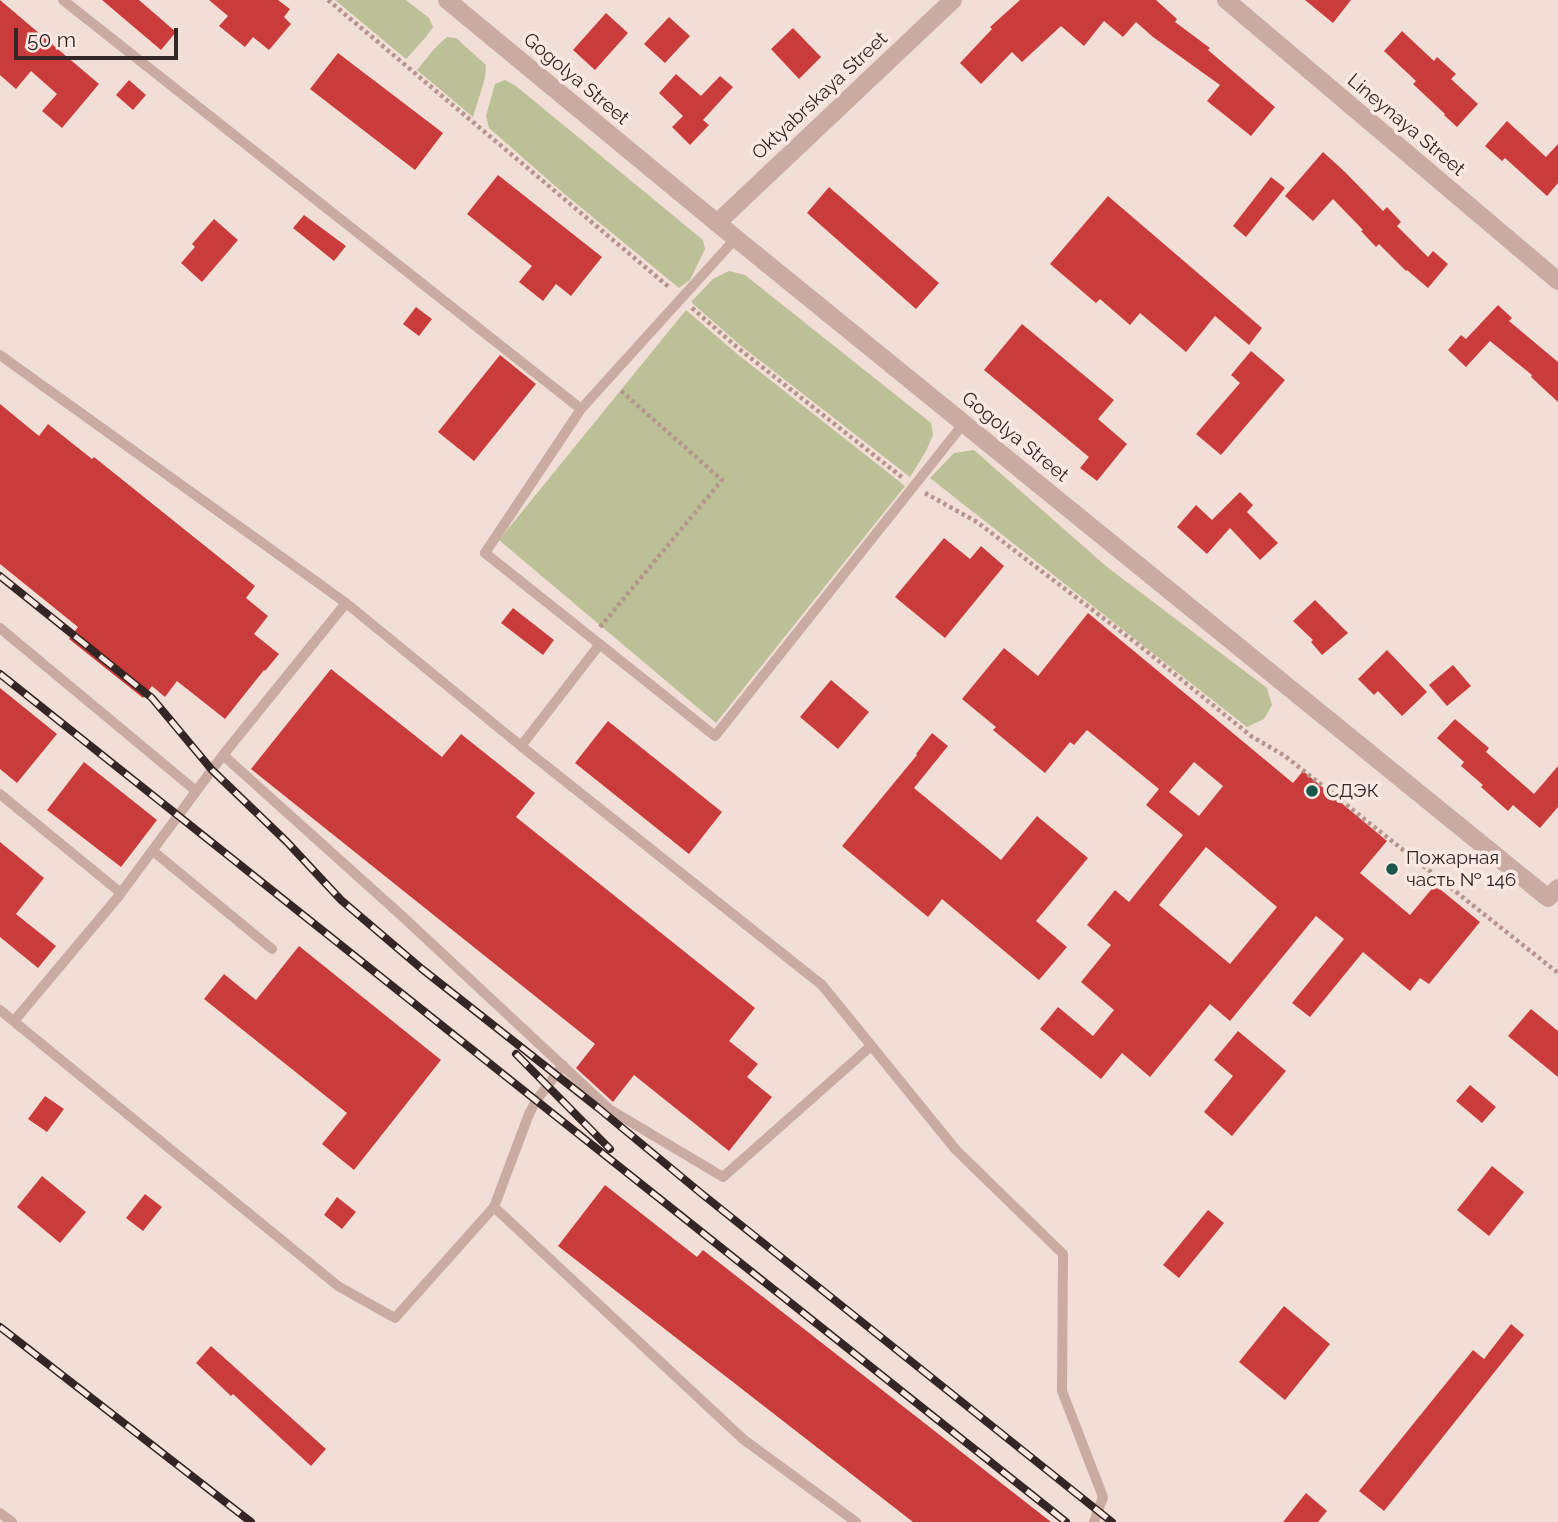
<!DOCTYPE html>
<html>
<head>
<meta charset="utf-8">
<style>
  body { margin:0 }
  #map { position:relative; width:1558px; height:1522px; overflow:hidden; background:#f1ded6; font-family:Raleway,sans-serif }
  canvas { display:block }
  .scale { position:absolute; left:14px; top:28px; width:164px; height:32px; box-sizing:border-box; border:4px solid #342625; border-top:0; padding-left:9px; font-size:21px; line-height:24px; white-space:nowrap; color:#342625; -webkit-text-stroke:5px #f9e9e2; paint-order:stroke }
</style>
</head>
<body>
<div id="map">
<canvas width="1558" height="1522"></canvas>
<div class="scale">50 m</div>
</div>
<script>
const c = document.querySelector('canvas').getContext('2d');
c.lineJoin = 'round';
function paint(path, color) { c.fillStyle = color; c.fill(path, 'evenodd'); }
const toPath = rows => new Path2D(rows.map(r => 'M' + r).join(''));
function trace(path, color, width, dash) { c.strokeStyle = color; c.lineWidth = width; c.lineCap = dash ? 'butt' : 'round'; c.setLineDash(dash || []); c.stroke(path); }
function drawText(font, color, halo, rows, align = 'center') {
  c.font = font + ' Raleway,sans-serif'; c.lineWidth = 7; c.setLineDash([]); c.textBaseline = 'middle'; c.strokeStyle = halo; c.fillStyle = color; for (const [text, x, y, turn = 0] of rows) {
    c.save(); c.translate(x, y); c.rotate((+turn || 0) * Math.PI / 180); c.textAlign = isNaN(turn) ? turn : align; if (halo) c.strokeText(text, 0, 0); c.fillText(text, 0, 0); c.restore();
  }
}
const green = toPath([
  [335,0,406,0,429,18,433,27,426,37,406,59],
  [447,37,456,38,486,65,485,78,473,117,417,70,435,48],
  [505,80,516,86,703,240,705,249,690,280,679,288,561,191,489,128,486,116,495,84],
  [729,271,745,275,931,423,933,435,926,451,910,477,740,345,691,302,713,279],
  [686,310,736,353,905,486,716,723,499,540],
  [974,450,1107,567,1267,688,1272,705,1264,719,1247,727,930,478,954,453]
]);
const building = toPath([
  [0,0,99,84,62,128,42,111,57,94,31,71,16,89,0,75],
  [102,0,139,0,176,32,161,50],
  [209,0,278,0,290,9,284,17,291,24,269,50,253,37,245,47,219,26,228,16],
  [1020,0,1156,0,1177,19,1175,22,1210,48,1208,50,1275,107,1251,136,1207,101,1220,85,1153,37,1136,22,1123,37,1104,21,1084,46,1061,26,1022,62,1012,52,981,84,960,63,992,29,990,27],
  [1305,0,1351,0,1333,23],
  [606,13,628,33,595,70,573,50],
  [669,17,690,36,665,63,644,44],
  [793,28,821,57,799,79,771,49],
  [1402,31,1434,61,1437,57,1456,74,1451,79,1478,104,1457,127,1444,115,1445,114,1413,84,1416,81,1384,51],
  [338,53,443,133,415,170,310,89],
  [676,74,701,96,720,76,733,87,703,120,709,125,690,145,672,127,683,116,659,93],
  [129,80,146,95,133,110,116,95],
  [1507,121,1546,157,1558,144,1558,183,1547,196,1505,158,1502,161,1485,146],
  [1323,152,1345,172,1383,211,1387,207,1401,222,1397,226,1428,257,1433,251,1448,264,1428,288,1407,270,1406,271,1379,244,1376,247,1361,231,1363,230,1333,199,1313,221,1285,196],
  [498,175,602,257,571,296,556,284,543,301,519,282,532,266,467,214],
  [1271,177,1285,188,1246,237,1233,226],
  [829,187,939,283,916,309,807,213],
  [1108,196,1262,328,1249,345,1215,316,1186,352,1140,313,1130,325,1100,299,1096,303,1050,264],
  [304,215,346,246,334,261,293,228],
  [214,219,238,240,202,282,181,263,195,247,192,244],
  [1498,305,1512,318,1509,321,1558,362,1558,402,1531,377,1532,375,1490,341,1466,367,1448,350,1461,335,1466,339],
  [416,307,432,319,419,336,403,324],
  [1022,324,1114,400,1098,419,1127,444,1097,481,1080,468,1089,457,984,370],
  [1251,351,1285,380,1221,455,1196,434,1240,383,1231,375],
  [500,355,536,384,474,461,438,432],
  [0,404,39,436,48,424,92,459,94,457,255,586,246,598,268,616,254,634,279,654,265,671,264,670,225,719,177,681,165,697,152,686,143,698,69,639,78,627,0,564],
  [1240,492,1253,505,1247,512,1278,543,1260,560,1230,528,1207,554,1177,527,1196,505,1212,520],
  [944,538,970,559,981,546,1004,566,945,638,895,597],
  [1315,600,1348,633,1322,655,1311,642,1313,640,1293,621],
  [513,608,554,640,543,655,501,623],
  [1088,613,1293,783,1303,771,1387,841,1360,873,1410,915,1435,885,1480,922,1429,984,1420,978,1410,991,1363,952,1310,1017,1292,1003,1344,939,1316,916,1230,1021,1210,1004,1150,1077,1122,1053,1101,1079,1040,1029,1058,1007,1093,1036,1114,1010,1081,982,1111,945,1087,925,1115,890,1129,902,1183,835,1146,805,1159,789,1087,730,1074,745,1070,742,1045,773,993,730,996,727,962,699,1004,648,1038,676],
  [1194,762,1223,786,1199,816,1169,792],
  [1206,847,1277,907,1230,964,1159,905],
  [1387,650,1427,692,1402,716,1378,691,1374,695,1358,679],
  [1453,665,1471,686,1447,706,1429,685],
  [331,669,442,757,461,734,535,793,516,817,755,1008,729,1041,758,1064,747,1077,772,1097,729,1151,634,1075,613,1102,576,1068,595,1044,251,769],
  [831,680,869,712,838,749,800,717],
  [0,688,57,734,17,783,0,769],
  [1455,719,1489,748,1486,752,1534,794,1558,766,1558,807,1540,828,1513,805,1508,811,1481,787,1483,785,1461,766,1464,762,1437,738],
  [608,721,722,812,689,854,575,763],
  [932,733,948,746,914,788,1001,860,1037,816,1088,858,1036,921,1067,947,1039,980,942,899,928,917,842,846,917,755,916,754],
  [84,762,157,820,121,867,47,810],
  [0,842,44,878,16,914,56,946,38,968,0,937],
  [299,946,441,1060,354,1170,322,1144,347,1113,204,999,224,974,256,1000],
  [1531,1009,1558,1031,1558,1077,1508,1036],
  [1238,1031,1286,1071,1232,1136,1204,1112,1233,1076,1214,1060],
  [1470,1085,1496,1107,1482,1123,1456,1101],
  [45,1096,64,1109,47,1132,28,1119],
  [1492,1166,1524,1192,1489,1236,1457,1210],
  [42,1176,86,1212,60,1243,17,1207],
  [605,1185,697,1257,703,1250,1051,1522,913,1522,558,1246],
  [145,1194,162,1207,143,1231,126,1218],
  [337,1197,356,1212,342,1229,324,1215],
  [1208,1210,1224,1223,1179,1278,1163,1265],
  [1284,1306,1330,1344,1285,1400,1239,1362],
  [1511,1324,1524,1335,1384,1511,1359,1491,1473,1350,1484,1359],
  [211,1346,326,1449,311,1466,233,1394,231,1396,196,1363],
  [1306,1493,1327,1511,1318,1522,1283,1522]
]);
const path = toPath([
  [328,0,670,288],
  [692,308,738,348,903,478],
  [925,493,977,522,1140,646,1251,736,1285,756,1558,973],
  [600,627,722,480,619,389]
]);
const service = toPath([
  [63,0,581,409,736,238],
  [0,355,346,603,521,746],
  [581,409,485,553,715,736,964,423],
  [0,628,196,791],
  [600,644,521,746,822,985,956,1150,1063,1254,1062,1391,1103,1497,1094,1522],
  [223,755,402,916,609,1109,723,1177,871,1046],
  [0,794,121,893],
  [153,851,272,949],
  [0,1010,338,1286,395,1318,494,1207,743,1439,856,1522],
  [14,1021,118,897,223,755,346,603],
  [494,1207,529,1114,536,1101,563,1065],
  [0,1513,12,1522]
]);
const minor = toPath([
  [1226,0,1558,281],
  [717,223,953,0]
]);
const tertiary = toPath([
  [447,0,717,223,1548,898,1558,888]
]);
const rail = toPath([
  [0,576,152,698,212,770,287,842,341,900,422,969,597,1107,702,1194,1112,1522],
  [0,674,1066,1522],
  [516,1054,610,1149],
  [0,1327,251,1522]
]);
const markers = [
  [1312,791,7,"#19564c"],
  [1392,869,7,"#19564c"]
];
const streetNames = [
  ["Gogolya Street",576,79,40],
  ["Oktyabrskaya Street",820,96,-43],
  ["Lineynaya Street",1406,125,40],
  ["Gogolya Street",1015,437,39]
];
const poiNames = [
  ["СДЭК",1326,791],
  ["Пожарная",1406,858],
  ["часть № 146",1406,880]
];
paint(green, '#bcc096');
paint(building, '#ca3c3b');
trace(path, '#b5948c', 4.5, [3.5, 3.5]);
trace(service, '#c9aba2', 10);
trace(minor, '#c9aba2', 18);
trace(tertiary, '#c9aba2', 18);
trace(rail, '#342625', 8);
trace(rail, '#f9e9e2', 5, [16]);
for (const [x, y, r, color] of markers) { const dot = new Path2D(); dot.arc(x, y, r, 0, 2 * Math.PI); c.fillStyle = color; c.fill(dot); trace(dot, '#f9e9e2', 2.5); }
drawText('19px', '#342625', '#f9e9e2', streetNames);
drawText('19px', '#342625', '#f9e9e2', poiNames, 'left');
</script>
</body>
</html>
